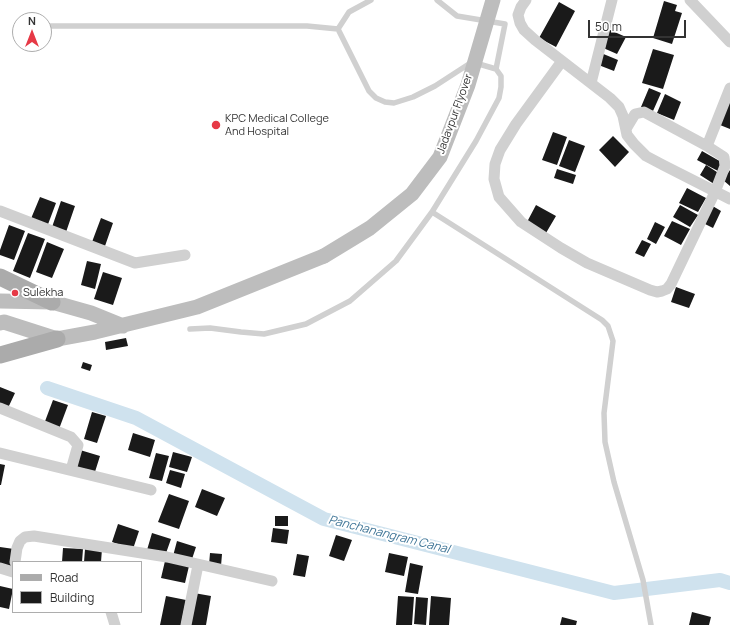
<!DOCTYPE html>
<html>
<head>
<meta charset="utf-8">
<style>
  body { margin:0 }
  #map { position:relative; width:730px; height:625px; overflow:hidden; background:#fff; font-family:Manrope,sans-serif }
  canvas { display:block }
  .legend { position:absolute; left:12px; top:561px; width:130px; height:52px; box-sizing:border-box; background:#fff; border:1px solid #adadad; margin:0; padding:5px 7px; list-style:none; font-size:12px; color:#333 }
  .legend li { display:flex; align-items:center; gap:8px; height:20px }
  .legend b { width:20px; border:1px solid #adadad }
  .north { position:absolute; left:12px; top:12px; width:40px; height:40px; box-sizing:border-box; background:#fff; border:1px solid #adadad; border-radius:50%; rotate:0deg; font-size:11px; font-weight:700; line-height:16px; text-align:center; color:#333 }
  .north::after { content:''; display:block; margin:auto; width:14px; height:18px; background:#e63946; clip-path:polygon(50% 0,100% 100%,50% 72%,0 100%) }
  .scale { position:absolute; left:588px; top:20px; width:98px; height:18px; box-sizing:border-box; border:2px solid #333; border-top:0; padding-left:5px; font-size:12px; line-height:14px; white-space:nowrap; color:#333; -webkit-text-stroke:3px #fff; paint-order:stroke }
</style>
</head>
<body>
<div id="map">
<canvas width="730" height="625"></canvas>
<ul class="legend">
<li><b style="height:5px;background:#ababab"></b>Road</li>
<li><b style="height:11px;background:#1a1a1a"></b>Building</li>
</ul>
<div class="north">N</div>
<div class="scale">50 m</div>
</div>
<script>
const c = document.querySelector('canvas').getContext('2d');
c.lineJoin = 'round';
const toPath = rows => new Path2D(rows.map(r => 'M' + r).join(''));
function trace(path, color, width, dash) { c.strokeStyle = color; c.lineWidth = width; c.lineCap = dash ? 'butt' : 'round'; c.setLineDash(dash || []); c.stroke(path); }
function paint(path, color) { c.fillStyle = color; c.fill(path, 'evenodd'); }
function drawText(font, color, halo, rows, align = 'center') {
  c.font = font + ' Manrope,sans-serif'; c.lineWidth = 4; c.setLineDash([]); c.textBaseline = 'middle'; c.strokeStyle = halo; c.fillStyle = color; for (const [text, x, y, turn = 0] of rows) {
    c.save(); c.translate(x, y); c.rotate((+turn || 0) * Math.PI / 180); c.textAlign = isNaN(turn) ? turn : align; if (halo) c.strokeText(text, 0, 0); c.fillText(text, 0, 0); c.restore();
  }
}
const canal = toPath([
  [47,388,136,418,324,519,614,593,720,580,730,583]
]);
const building = toPath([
  [664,1,677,5,675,11,682,13,672,44,653,38],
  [559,2,575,11,556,47,539,38],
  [610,30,626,37,617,54,601,47],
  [653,49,674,55,663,89,642,83],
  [601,53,618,60,614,71,596,64],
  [649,88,661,93,653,111,641,107],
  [665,94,681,102,674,120,657,113],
  [730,100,730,129,720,125],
  [553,132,567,137,557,165,542,160],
  [613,136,629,152,615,167,599,150],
  [569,140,585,146,575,172,559,166],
  [702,151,723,163,718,171,697,160],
  [706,165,720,174,714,184,700,175],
  [557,169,576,175,573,184,554,178],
  [730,170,730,186,723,180],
  [687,188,706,198,698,212,679,203],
  [40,197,56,203,47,227,30,221],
  [61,201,75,206,65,235,51,230],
  [536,205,556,216,546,233,527,222],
  [680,205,698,215,690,227,673,217],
  [711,205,721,211,713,228,703,223],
  [101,218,113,223,105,246,92,242],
  [672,221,690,229,681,245,664,236],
  [655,222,665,227,656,244,647,239],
  [9,225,25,231,14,260,0,255,0,250],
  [28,233,45,239,30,278,13,271],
  [642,240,651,244,644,257,635,253],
  [47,242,64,249,52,278,36,272],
  [87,261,101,264,95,289,81,285],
  [103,272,122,278,113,305,94,299],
  [676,287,695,294,689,308,671,302],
  [126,338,128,346,106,350,105,342],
  [83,362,92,365,90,371,81,368],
  [0,387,15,393,8,408,0,405],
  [53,400,68,405,59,429,44,424],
  [92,412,106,416,97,443,84,439],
  [133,433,155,440,150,457,128,450],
  [80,450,100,456,94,475,74,469],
  [173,452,192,457,187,472,169,467],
  [156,453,169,456,162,481,149,478],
  [0,464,5,465,1,485,0,485],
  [170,470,185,474,181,488,166,483],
  [202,489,225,498,217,516,195,507],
  [169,494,189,501,179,529,158,522],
  [275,516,288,516,288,526,275,526],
  [118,524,139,531,133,549,112,542],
  [273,528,289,530,287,544,271,542],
  [152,533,171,539,165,556,147,550],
  [336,535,352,540,344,561,329,556],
  [177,541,196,547,191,562,173,556],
  [0,547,14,549,12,566,0,565],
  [63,548,83,549,82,562,62,562],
  [85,549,102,549,101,562,84,562],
  [210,553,222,554,221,566,209,565],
  [389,553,408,557,404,576,385,572],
  [297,554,309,556,305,577,293,575],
  [165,561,189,566,185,583,161,578],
  [410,563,423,566,418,594,405,592],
  [0,586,13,589,9,609,0,607],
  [194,593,211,596,206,625,189,625],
  [166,596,186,600,181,625,160,625],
  [398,596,414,597,412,625,396,625],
  [431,596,451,598,449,625,429,625],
  [416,597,428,598,426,625,414,624],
  [692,612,711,617,709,625,689,625],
  [562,617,577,621,576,625,560,625]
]);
const service = toPath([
  [371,0,349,12,338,29,369,91,376,98,385,102,394,103,413,97,435,86,472,62,496,69,501,76,501,87,499,98,476,141,432,212,602,320,608,326,613,341,604,413,605,442,614,482,643,580,651,625],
  [437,0,457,16,505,24,496,69],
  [19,26,20,26],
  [44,26,307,26,338,29],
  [190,329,210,328,241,332,264,334,306,324,350,301,396,261,432,212]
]);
const minor = toPath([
  [526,0,521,7,518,15,520,23,524,30,535,40,610,98,619,107,623,116,627,135,634,144,646,156,663,165,730,199],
  [690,0,730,42],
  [562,61,516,124,500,150,495,164,494,179,499,197,521,222,561,248,587,263,650,290,657,292,662,291,667,289,671,284,715,192,725,166,724,157,707,146],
  [591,83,612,0],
  [626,129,635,114,644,112,707,146,730,88],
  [0,211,135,263,185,255],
  [0,408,71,437,78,445,71,470],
  [0,453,151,490],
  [15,562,17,548,20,541,25,537,34,536,167,557,272,581],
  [0,568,13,572],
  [111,612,115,625],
  [186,625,198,565]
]);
const secondary = toPath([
  [0,301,52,302,91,313,123,326],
  [0,323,4,322,57,339,95,332,197,307,324,256]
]);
const primary = toPath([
  [0,277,52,302],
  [0,355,57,339]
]);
const secondaryBridge = toPath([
  [324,256,370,228,412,194,440,157,468,85,493,0]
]);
const markers = [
  [216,125,5,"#e63946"],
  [15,293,4,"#e63946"]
];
const streetNames = [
  ["Jadavpur Flyover",455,114,-70]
];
const poiNames = [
  ["KPC Medical College",225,119],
  ["And Hospital",225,132],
  ["Sulekha",23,293]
];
const waterNames = [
  ["Panchanangram Canal",389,535,14]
];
trace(canal, '#cfe2ee', 14);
paint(building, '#1a1a1a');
trace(service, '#d0d0d0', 5.5);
trace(minor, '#d0d0d0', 11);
trace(secondary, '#bdbdbd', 15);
trace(primary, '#ababab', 17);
trace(secondaryBridge, '#bdbdbd', 15);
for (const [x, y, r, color] of markers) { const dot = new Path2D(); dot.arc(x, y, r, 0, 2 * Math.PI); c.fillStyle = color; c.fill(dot); trace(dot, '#fff', 1.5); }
drawText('11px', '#333', '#fff', streetNames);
drawText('11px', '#333', '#fff', poiNames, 'left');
drawText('italic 12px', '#3f7597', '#fff', waterNames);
</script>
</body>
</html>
